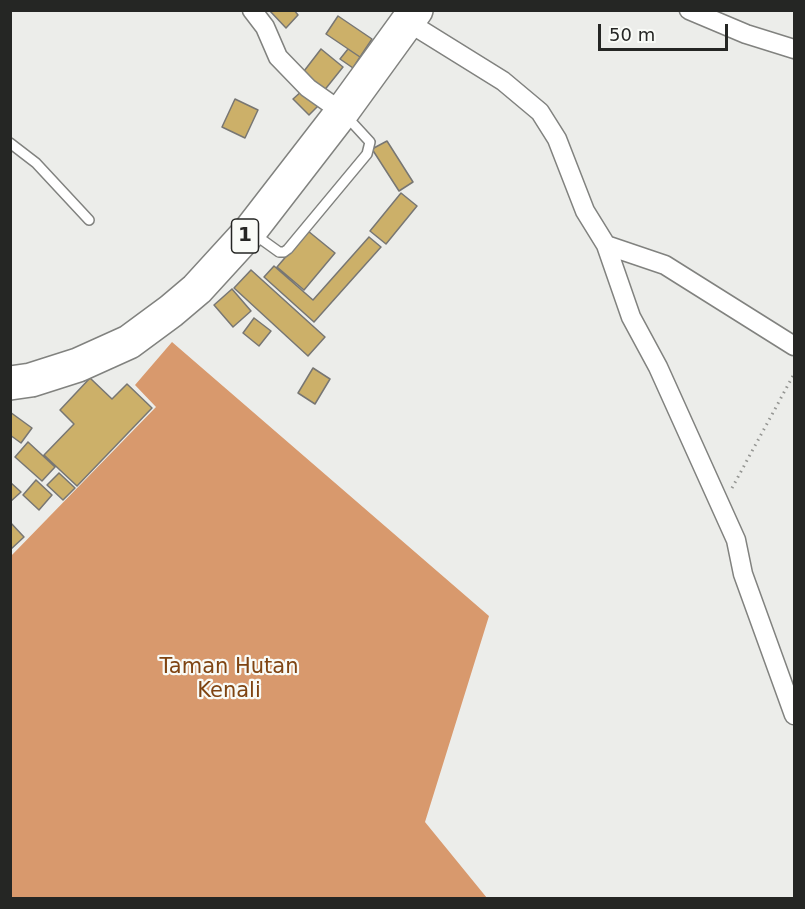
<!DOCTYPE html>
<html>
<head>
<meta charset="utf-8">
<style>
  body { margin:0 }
  #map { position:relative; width:805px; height:909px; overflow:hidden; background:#ecedea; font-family:"DejaVu Sans",sans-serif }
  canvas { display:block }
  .frame { position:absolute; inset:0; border:12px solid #252624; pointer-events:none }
  .scale { position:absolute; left:598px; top:24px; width:130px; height:27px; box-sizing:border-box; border:3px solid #252624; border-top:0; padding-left:8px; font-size:18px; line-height:21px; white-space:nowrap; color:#252624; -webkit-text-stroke:4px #f9fbf7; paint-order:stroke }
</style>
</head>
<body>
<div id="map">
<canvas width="805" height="909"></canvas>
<div class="frame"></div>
<div class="scale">50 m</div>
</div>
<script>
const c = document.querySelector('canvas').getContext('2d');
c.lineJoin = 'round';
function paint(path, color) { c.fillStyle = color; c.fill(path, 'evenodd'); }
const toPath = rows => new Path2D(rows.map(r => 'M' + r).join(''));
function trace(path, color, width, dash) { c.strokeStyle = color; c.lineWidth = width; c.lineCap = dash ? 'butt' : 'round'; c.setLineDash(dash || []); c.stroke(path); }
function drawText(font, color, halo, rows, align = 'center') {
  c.font = font + ' "DejaVu Sans",sans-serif'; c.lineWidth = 4.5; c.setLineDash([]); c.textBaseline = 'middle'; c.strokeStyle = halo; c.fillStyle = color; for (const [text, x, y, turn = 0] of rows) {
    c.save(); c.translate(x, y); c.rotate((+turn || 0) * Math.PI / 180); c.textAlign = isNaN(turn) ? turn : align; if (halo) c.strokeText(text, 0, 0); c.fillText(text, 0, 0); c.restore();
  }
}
const forest = toPath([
  [172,342,489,616,425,822,487,898,11,898,11,556,156,407,135,385]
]);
const building = toPath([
  [269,10,294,10,298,15,286,28,269,10],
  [338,16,372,39,360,57,326,34,338,16],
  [321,49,343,67,323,92,301,75,321,49],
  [348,49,360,57,353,68,340,59,348,49],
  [303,90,318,106,309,115,293,99,303,90],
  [235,99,258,110,245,138,222,127,235,99],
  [387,141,413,182,399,191,372,149,387,141],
  [401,193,417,206,386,244,370,231,401,193],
  [308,231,335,253,304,290,277,267,308,231],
  [369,237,381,247,314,322,264,277,274,266,313,300,369,237],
  [251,270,325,337,308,356,234,288,251,270],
  [232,289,251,311,233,327,214,305,232,289],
  [254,318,271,331,259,346,243,333,254,318],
  [313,368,330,379,315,404,298,393,313,368],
  [90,378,112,399,127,384,152,408,77,486,44,455,74,424,60,410,90,378],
  [10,412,32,428,21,443,10,435,10,412],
  [28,442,55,467,42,481,15,457,28,442],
  [59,473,75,488,63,500,47,485,59,473],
  [36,480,52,495,39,510,23,495,36,480],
  [10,482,21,492,10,502,10,482],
  [10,522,24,537,10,550,10,522]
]);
const path = toPath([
  [732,488,794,374]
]);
const lane = toPath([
  [10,143,36,163,89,220],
  [254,234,279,252,284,252,288,249,367,154,370,142,347,117]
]);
const street = toPath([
  [252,10,265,27,278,57,308,88,342,112],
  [689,10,746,34,794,49],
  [408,22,503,81,540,112,557,139,585,211,606,245,631,317,658,367,736,540,743,574,794,715],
  [606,245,665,265,794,346]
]);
const highway = toPath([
  [10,383,31,380,78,365,129,342,171,311,197,289,250,231,342,112,416,10]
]);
const shields = [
  [245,236,27]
];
const shieldNames = [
  ["1",245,236]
];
const parkNames = [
  ["Taman Hutan",229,668],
  ["Kenali",229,692]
];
paint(forest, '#d8996d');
paint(building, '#ccb069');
trace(building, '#777673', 1.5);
trace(lane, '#81827f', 12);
trace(street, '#81827f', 21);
trace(highway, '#81827f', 36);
trace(path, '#949592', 3, [1.5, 4.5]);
trace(lane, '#fff', 9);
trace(street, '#fff', 18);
trace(highway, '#fff', 33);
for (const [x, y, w] of shields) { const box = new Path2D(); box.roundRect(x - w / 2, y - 17, w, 34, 4.5); c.fillStyle = '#f9fbf7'; c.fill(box); trace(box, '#252624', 1.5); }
drawText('bold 20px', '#252624', null, shieldNames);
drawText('21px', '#7f4412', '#f9fbf7', parkNames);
</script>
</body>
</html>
